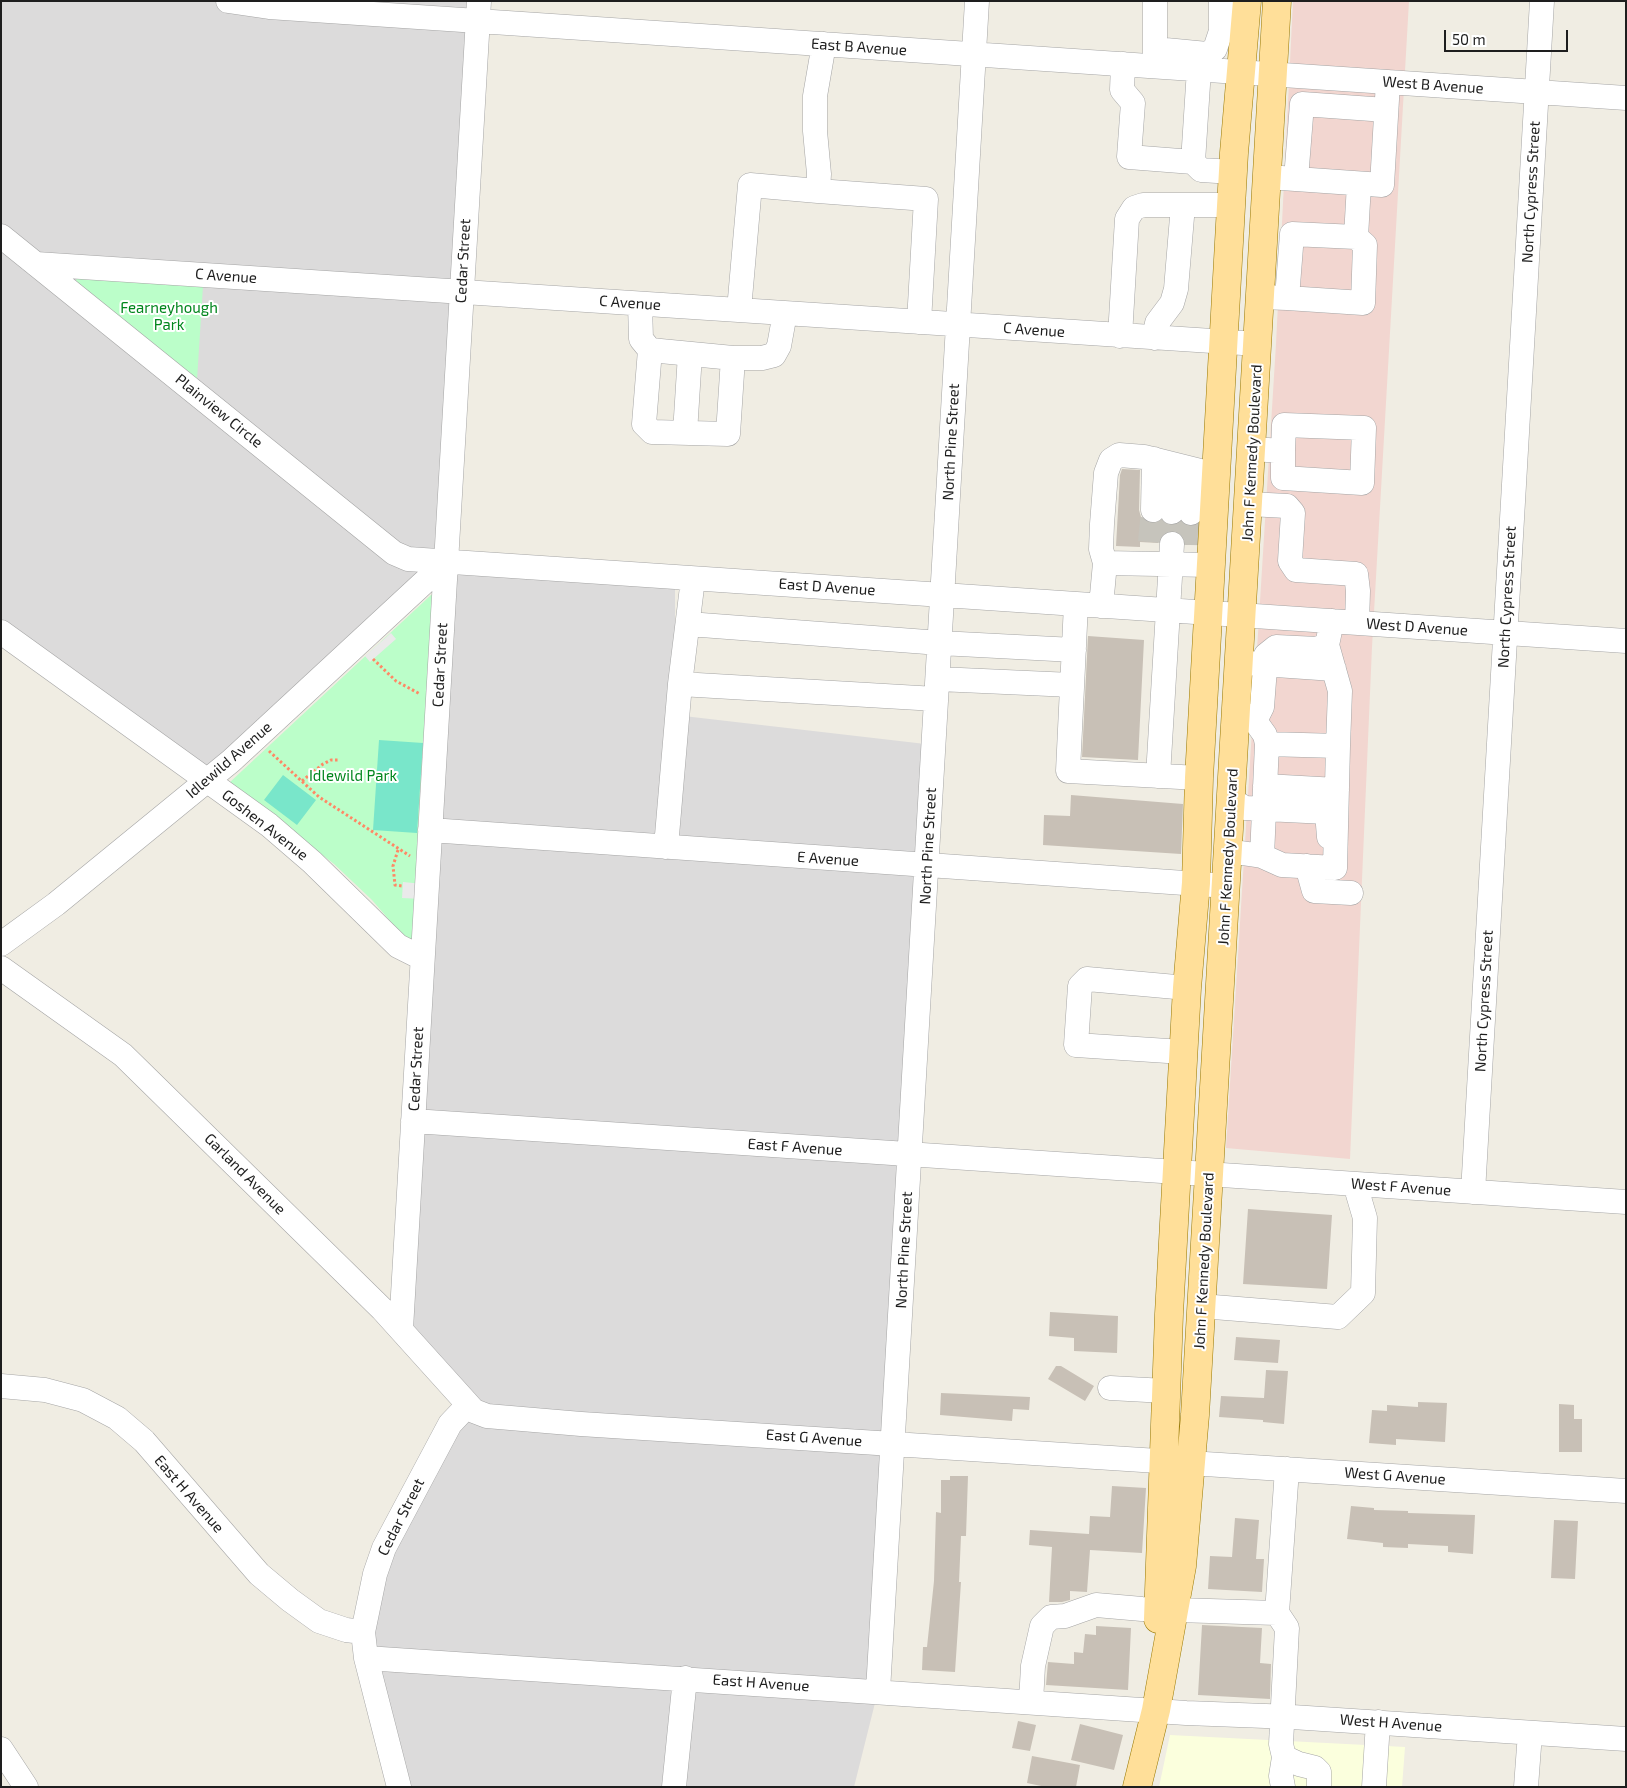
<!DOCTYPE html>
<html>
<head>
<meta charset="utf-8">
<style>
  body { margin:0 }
  #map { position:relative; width:1627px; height:1788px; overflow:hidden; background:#f0ede3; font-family:"Exo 2",sans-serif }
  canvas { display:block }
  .frame { position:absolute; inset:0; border:2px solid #1e1e1e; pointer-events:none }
  .scale { position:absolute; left:1444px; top:30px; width:124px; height:22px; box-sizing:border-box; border:2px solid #1e1e1e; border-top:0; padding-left:6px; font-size:15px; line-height:18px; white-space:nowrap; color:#1e1e1e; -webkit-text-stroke:4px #fff; paint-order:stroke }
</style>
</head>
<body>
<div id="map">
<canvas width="1627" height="1788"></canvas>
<div class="frame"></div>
<div class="scale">50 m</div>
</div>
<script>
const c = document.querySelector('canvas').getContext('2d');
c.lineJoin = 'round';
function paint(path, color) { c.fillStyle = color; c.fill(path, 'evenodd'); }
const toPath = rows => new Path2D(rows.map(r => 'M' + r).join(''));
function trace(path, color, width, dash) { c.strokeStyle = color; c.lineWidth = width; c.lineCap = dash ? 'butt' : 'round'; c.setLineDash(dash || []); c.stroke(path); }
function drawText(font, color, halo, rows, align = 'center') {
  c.font = font + ' "Exo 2",sans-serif'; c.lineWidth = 4; c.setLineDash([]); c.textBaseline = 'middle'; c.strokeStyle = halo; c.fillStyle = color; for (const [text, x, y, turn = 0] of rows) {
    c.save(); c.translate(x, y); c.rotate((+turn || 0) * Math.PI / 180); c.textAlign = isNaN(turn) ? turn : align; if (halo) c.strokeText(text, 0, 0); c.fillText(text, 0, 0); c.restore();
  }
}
const residential = toPath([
  [1,1,479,1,446,562,675,577,675,715,934,745,878,1691,854,1787,399,1787,366,1658,375,1574,450,1424,474,1411,401,1329,445,563,208,781,1,632]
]);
const commercial = toPath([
  [1293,1,1409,1,1372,647,1350,1159,1226,1148,1276,344]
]);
const education = toPath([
  [1170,1735,1405,1747,1402,1787,1159,1787]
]);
const park = toPath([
  [78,277,203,286,197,380,77,285,76,280],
  [437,593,422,958,372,900,334,864,229,783,431,595]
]);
const pitch = toPath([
  [379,740,423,743,417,833,373,830],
  [283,775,316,800,297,825,264,800]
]);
const parking = toPath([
  [391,633,396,639,370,662,365,656],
  [403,882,423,884,422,899,402,898]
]);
const building = toPath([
  [1122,469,1140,470,1139,510,1141,517,1152,524,1162,520,1171,526,1181,522,1190,527,1196,526,1195,545,1186,545,1180,533,1172,530,1161,536,1158,543,1140,542,1140,547,1116,546,1120,475],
  [1088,636,1144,640,1138,760,1082,757],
  [1071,795,1183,804,1181,854,1043,845,1044,815,1070,816],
  [1248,1209,1332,1215,1327,1289,1243,1284],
  [1050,1312,1118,1316,1117,1353,1074,1351,1074,1338,1049,1336],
  [1236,1337,1280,1340,1278,1363,1234,1360],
  [1056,1366,1061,1366,1094,1386,1085,1401,1048,1379],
  [1266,1370,1288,1371,1284,1424,1263,1422,1263,1420,1219,1417,1221,1396,1264,1398],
  [941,1393,1030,1397,1029,1410,1013,1409,1012,1421,940,1415],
  [1418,1402,1447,1403,1445,1442,1396,1439,1396,1445,1369,1443,1372,1410,1387,1411,1387,1405,1418,1407],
  [1559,1404,1574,1405,1574,1419,1582,1419,1582,1452,1559,1452],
  [950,1476,968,1476,966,1536,961,1536,959,1582,961,1582,955,1672,922,1670,923,1647,927,1647,934,1581,936,1512,941,1513,941,1480,950,1480],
  [1112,1486,1146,1488,1142,1553,1090,1550,1087,1592,1070,1591,1070,1600,1062,1602,1049,1602,1052,1547,1029,1545,1030,1530,1089,1534,1090,1516,1110,1517],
  [1351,1506,1374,1508,1374,1510,1408,1511,1408,1513,1475,1515,1473,1554,1448,1552,1448,1546,1408,1544,1408,1548,1383,1547,1383,1543,1347,1539],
  [1235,1518,1259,1520,1256,1559,1264,1559,1262,1592,1208,1589,1210,1556,1232,1557],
  [1554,1520,1578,1521,1575,1579,1551,1578],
  [1202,1625,1262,1628,1260,1663,1271,1664,1270,1699,1198,1695],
  [1096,1626,1131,1628,1128,1690,1046,1685,1048,1662,1074,1664,1074,1652,1083,1653,1085,1634,1096,1635],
  [1018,1721,1036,1725,1030,1751,1012,1748],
  [1080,1724,1123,1735,1114,1770,1071,1760],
  [1032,1756,1080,1765,1076,1787,1046,1787,1027,1783]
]);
const minorTunnel = toPath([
  [1150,542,1153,510],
  [1172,544,1172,512],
  [1190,545,1191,513]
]);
const path = toPath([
  [373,659,396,681,420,694],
  [269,751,319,797,410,856],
  [302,781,323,764,331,760,339,760],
  [398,850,393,866,395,885,402,886]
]);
const minor = toPath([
  [228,1,269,7,1626,98],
  [824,44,815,96,815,131,819,174,818,191,926,199,919,322],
  [1155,49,1207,54,1215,49,1221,31,1221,1],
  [1123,64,1122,90,1133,103,1129,157,1193,162],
  [1155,64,1155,1],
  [1199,69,1193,162,1201,170,1233,172],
  [1267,177,1382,185,1388,82],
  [1296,179,1302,104,1386,110],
  [1,236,394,553,408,559,1626,641],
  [36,264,1258,344],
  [1261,297,1287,298,1292,234,1356,237,1359,184],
  [1287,298,1363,303,1365,245,1356,237],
  [640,304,641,339,650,350,733,358,762,358,774,355,779,346,785,313],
  [739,310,750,185,818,191],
  [1120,336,1127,219,1134,208,1143,205,1232,205],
  [1155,338,1157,323,1172,303,1176,289,1183,205],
  [650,350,644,424,652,432,728,434,733,358],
  [685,433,690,354],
  [1252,449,1283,451,1283,478,1362,483,1364,428,1284,425,1283,451],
  [1249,504,1287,506,1293,513,1290,561,1296,570,1356,574,1358,591,1357,623],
  [1153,510,1154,459],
  [1172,512,1175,466],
  [1191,513,1194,470],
  [1105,563,1211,565],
  [1076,604,1068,771,1199,778],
  [1101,606,1105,563,1101,549,1102,524,1106,473,1111,460,1119,455,1144,457,1216,475],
  [688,624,940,643,1074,650],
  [1,632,269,825,312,862,398,946,422,958],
  [1247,663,1334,669],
  [938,679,1072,685],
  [680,684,936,699],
  [1267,744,1338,746,1340,691,1327,645],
  [1158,776,1172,544],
  [1265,786,1337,790],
  [1231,794,1235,802,1245,808,1327,812,1329,837],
  [430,830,1227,886],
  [666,847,680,684,693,579],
  [1228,851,1262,856,1267,744,1265,735,1255,721,1262,707,1266,655,1276,647,1317,649,1327,645,1332,621],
  [1262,856,1282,865,1335,868,1338,746],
  [1307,866,1314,891,1351,893],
  [1,944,56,904,231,761,446,562],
  [1,968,123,1055,382,1309,474,1411,487,1416,581,1424,1626,1491],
  [1183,1052,1076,1045,1080,986,1087,979,1187,988],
  [413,1121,1626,1202],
  [1473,1192,1542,1],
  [1201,1306,1338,1317,1363,1293,1365,1218,1355,1184],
  [401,1329,479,1],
  [1,1386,45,1390,83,1400,117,1418,144,1441,259,1574,290,1600,319,1621,346,1630,363,1632],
  [1110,1388,1166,1391],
  [366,1658,1186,1713,1292,1717,1626,1739],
  [878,1691,977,1],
  [1031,1702,1033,1666,1042,1626,1051,1617,1065,1616,1096,1605,1142,1609,1277,1613],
  [1,1749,26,1787],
  [1284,1757,1299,1764,1315,1768,1319,1772,1319,1787],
  [399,1787,366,1658,363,1632,375,1574,384,1548,450,1424,468,1405],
  [674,1787,685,1678],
  [1283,1787,1281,1776,1284,1757,1281,1744,1287,1628,1277,1613,1287,1469],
  [1374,1787,1378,1722],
  [1526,1787,1530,1733]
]);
const major = toPath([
  [1158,1619,1169,1314,1187,988,1196,883,1199,778,1234,153,1247,1],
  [1137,1787,1156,1710,1182,1566,1195,1415,1277,1]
]);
const streetNames = [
  ["East B Avenue",859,47,4],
  ["West B Avenue",1433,85,4],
  ["North Cypress Street",1531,192,-87],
  ["Cedar Street",463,261,-87],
  ["C Avenue",226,276,4],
  ["C Avenue",630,303,4],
  ["C Avenue",1034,330,4],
  ["Plainview Circle",219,411,39],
  ["North Pine Street",951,442,-87],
  ["John F Kennedy Boulevard",1252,453,-87],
  ["East D Avenue",827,587,4],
  ["North Cypress Street",1507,597,-87],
  ["West D Avenue",1417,627,4],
  ["Cedar Street",440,665,-87],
  ["Idlewild Avenue",229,760,-41],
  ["Goshen Avenue",265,825,38],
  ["North Pine Street",928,846,-87],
  ["John F Kennedy Boulevard",1228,857,-87],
  ["E Avenue",828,859,4],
  ["North Cypress Street",1484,1001,-87],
  ["Cedar Street",416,1069,-87],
  ["East F Avenue",795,1147,4],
  ["Garland Avenue",245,1174,45],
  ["West F Avenue",1401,1187,4],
  ["North Pine Street",904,1250,-87],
  ["John F Kennedy Boulevard",1204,1261,-87],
  ["East G Avenue",814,1438,4],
  ["West G Avenue",1395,1476,4],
  ["East H Avenue",189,1494,49],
  ["Cedar Street",401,1517,-63],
  ["East H Avenue",761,1683,4],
  ["West H Avenue",1391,1723,4]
];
const parkNames = [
  ["Fearneyhough",169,308],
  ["Park",169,325],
  ["Idlewild Park",353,776]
];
paint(residential, '#dcdbdb');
paint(commercial, '#f2d6d0');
paint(education, '#fbffdd');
paint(park, '#bbfec9');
paint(pitch, '#79e6ca');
paint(parking, '#eaeaea');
paint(building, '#c8c0b6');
trace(minorTunnel, '#c6c4bc', 24, [24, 12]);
trace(minor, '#a5a5a5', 25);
trace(major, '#987800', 29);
trace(path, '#ff8865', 3, [2.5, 2.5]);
trace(minor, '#fff', 24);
trace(major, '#ffdf99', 28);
drawText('15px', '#1e1e1e', '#fff', streetNames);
drawText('15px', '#01861d', '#fff', parkNames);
</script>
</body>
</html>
